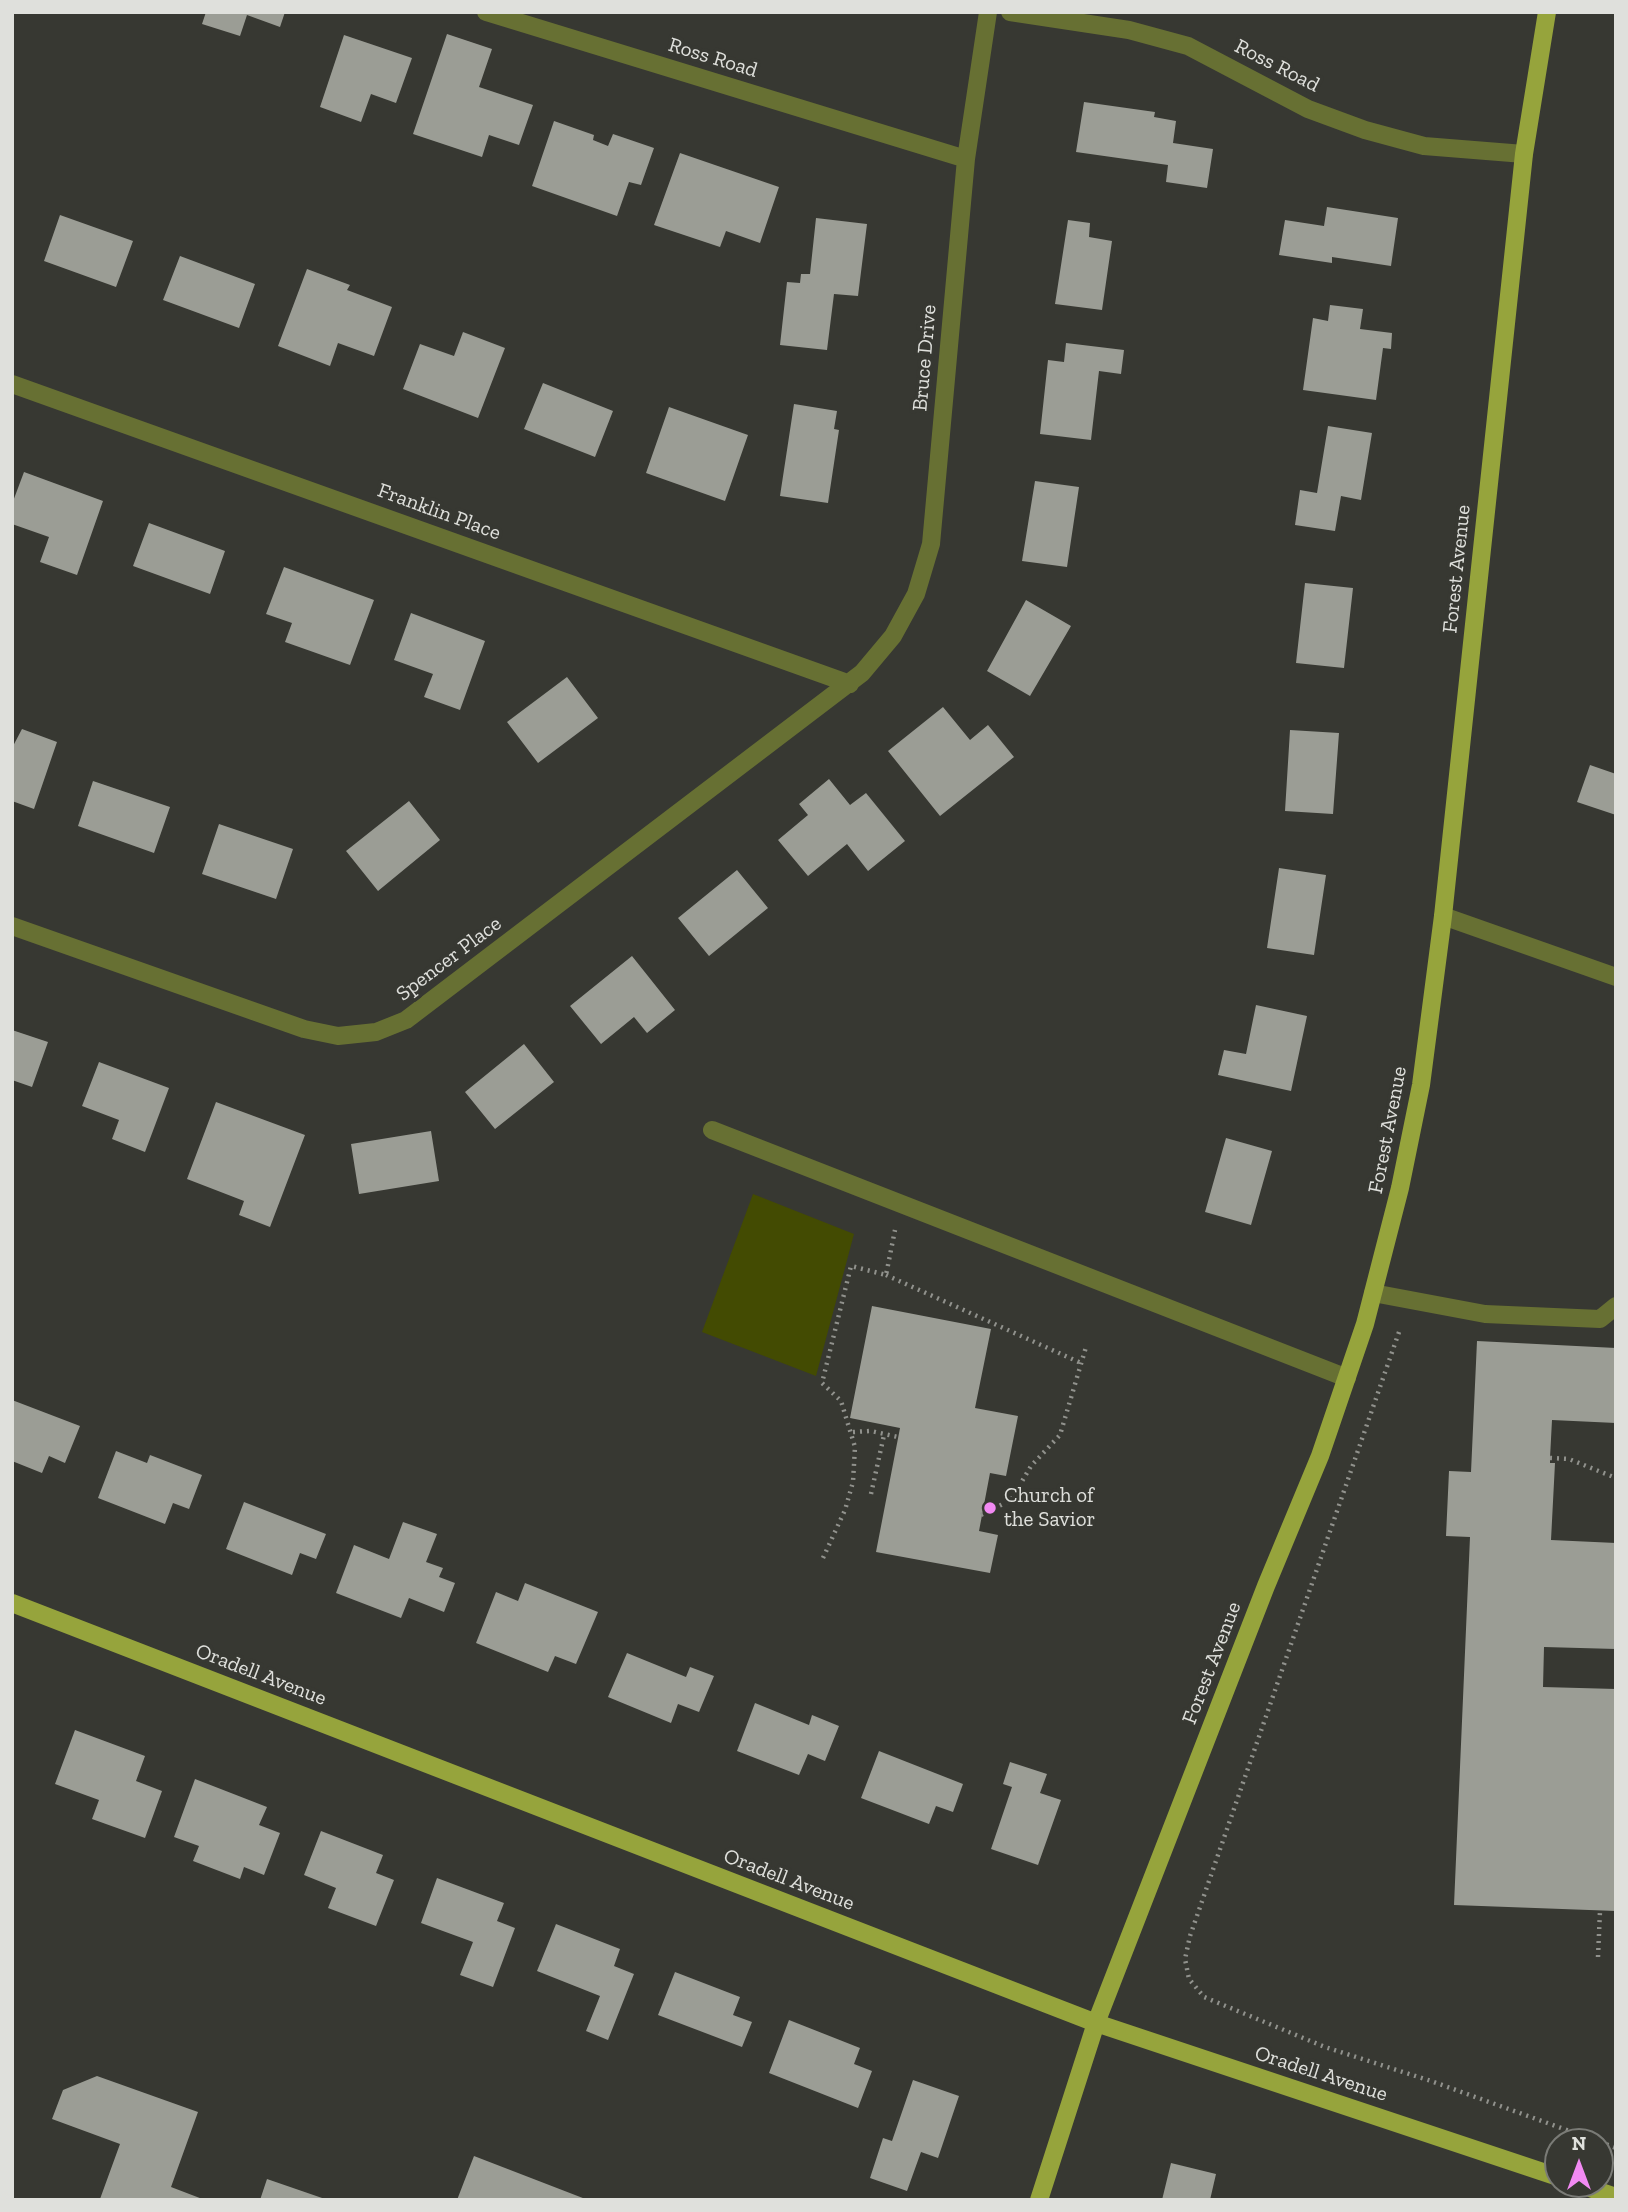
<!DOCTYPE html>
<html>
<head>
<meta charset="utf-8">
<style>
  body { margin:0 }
  #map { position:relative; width:1628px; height:2212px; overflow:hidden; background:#373832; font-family:"Zilla Slab",serif }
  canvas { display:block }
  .frame { position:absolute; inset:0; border:14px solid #dfe0dc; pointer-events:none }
  .north { position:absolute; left:1544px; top:2128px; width:70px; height:70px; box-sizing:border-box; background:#373832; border:2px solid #7a7b76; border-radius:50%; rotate:0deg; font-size:19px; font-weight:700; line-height:28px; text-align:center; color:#dfe0dc }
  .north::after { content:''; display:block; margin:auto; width:24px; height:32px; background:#f28af3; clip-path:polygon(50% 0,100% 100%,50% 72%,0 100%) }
</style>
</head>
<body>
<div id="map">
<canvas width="1628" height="2212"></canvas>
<div class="frame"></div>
<div class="north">N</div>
</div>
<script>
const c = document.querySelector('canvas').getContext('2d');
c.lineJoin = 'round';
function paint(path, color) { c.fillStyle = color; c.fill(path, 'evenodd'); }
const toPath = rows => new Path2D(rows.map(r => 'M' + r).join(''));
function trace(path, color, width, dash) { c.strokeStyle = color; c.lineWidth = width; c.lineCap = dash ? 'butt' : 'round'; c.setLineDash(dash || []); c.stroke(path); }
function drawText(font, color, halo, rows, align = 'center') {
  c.font = font + ' "Zilla Slab",serif'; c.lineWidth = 7; c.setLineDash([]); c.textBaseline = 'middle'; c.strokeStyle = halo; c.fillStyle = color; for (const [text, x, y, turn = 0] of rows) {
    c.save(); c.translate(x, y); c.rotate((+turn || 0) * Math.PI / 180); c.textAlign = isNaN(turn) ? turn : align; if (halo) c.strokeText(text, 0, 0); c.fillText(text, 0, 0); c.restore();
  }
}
const green = toPath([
  [753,1194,854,1234,816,1376,702,1332]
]);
const building = toPath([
  [206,12,285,12,280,27,247,15,240,36,202,24],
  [447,34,492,49,479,87,533,105,519,145,489,135,482,157,413,134],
  [344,35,412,58,396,103,371,94,361,122,320,107],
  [1084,102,1155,112,1154,117,1176,121,1173,143,1213,149,1207,188,1166,182,1168,165,1076,152],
  [554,121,594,135,593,140,608,146,613,134,654,148,641,185,629,182,617,216,532,186],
  [680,153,779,187,760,243,726,231,720,247,654,225],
  [1327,207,1398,218,1391,266,1332,257,1332,263,1279,255,1285,220,1324,226],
  [60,215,133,241,116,287,44,261],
  [816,218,867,224,858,296,834,294,827,350,780,345,787,282,800,283,801,274,810,274],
  [1068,220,1090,223,1089,237,1112,241,1102,310,1055,304],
  [180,256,255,284,239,328,163,300],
  [307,269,350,285,347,290,392,307,374,356,338,343,330,366,278,346],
  [1330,305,1363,309,1360,329,1392,333,1391,349,1383,348,1376,400,1303,390,1313,318,1328,321],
  [463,332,505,348,478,418,403,389,420,344,454,356],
  [1066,343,1124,350,1121,374,1099,371,1091,440,1040,434,1048,360,1064,362],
  [543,383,613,411,595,457,524,429],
  [794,404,837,411,834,429,839,430,828,503,780,496],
  [669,407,748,435,725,501,646,473],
  [1328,426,1372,433,1361,500,1341,496,1335,531,1295,525,1300,490,1317,493],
  [24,472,103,501,77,575,40,562,49,537,12,524,12,504],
  [1035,481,1079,487,1067,567,1022,561],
  [149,523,225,551,210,594,133,566],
  [284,567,374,600,350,665,285,642,292,623,266,614],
  [1305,583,1353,588,1344,668,1296,663],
  [1026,600,1071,626,1030,696,987,671],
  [411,613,485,641,460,710,424,697,433,674,394,660],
  [567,677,598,718,538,763,507,722],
  [943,707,970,740,988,725,1014,757,940,816,888,751],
  [22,729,57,742,34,809,12,801,12,748],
  [1290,730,1339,733,1333,814,1285,811],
  [1590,765,1616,774,1616,815,1577,802],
  [829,779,850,805,866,793,905,841,868,871,847,844,808,876,778,840,808,815,799,804],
  [93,781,170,807,154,853,78,826],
  [409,801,440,840,378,891,346,851],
  [219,824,293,849,276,899,202,874],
  [1279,868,1326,875,1314,955,1267,948],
  [737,870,768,908,709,956,678,918],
  [632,956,675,1010,647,1033,634,1017,601,1044,570,1006],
  [1256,1005,1307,1016,1291,1091,1218,1075,1224,1050,1246,1054],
  [12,1030,48,1042,32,1087,12,1080],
  [524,1044,554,1082,495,1129,465,1092],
  [99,1062,169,1088,145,1152,112,1139,119,1120,82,1106],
  [216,1102,305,1135,270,1227,239,1215,244,1201,187,1179],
  [431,1131,439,1181,359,1194,351,1144],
  [1226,1138,1272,1151,1251,1225,1205,1212],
  [872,1306,991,1329,975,1408,1018,1416,1006,1476,990,1473,979,1531,998,1535,990,1573,876,1552,900,1428,850,1418],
  [1477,1341,1616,1348,1616,1423,1552,1420,1550,1458,1550,1463,1555,1463,1551,1540,1616,1543,1616,1649,1544,1647,1543,1687,1616,1689,1616,1911,1454,1905,1470,1537,1446,1536,1449,1471,1471,1472],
  [12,1400,80,1426,65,1463,49,1456,42,1473,12,1461],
  [116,1451,147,1463,150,1455,202,1475,189,1509,173,1503,165,1524,98,1498],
  [244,1502,326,1534,316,1559,300,1553,292,1575,226,1549],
  [403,1522,437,1534,426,1562,443,1568,439,1577,455,1583,444,1612,409,1598,401,1618,336,1593,354,1545,389,1559],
  [525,1583,598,1612,576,1664,555,1656,548,1672,476,1643,496,1592,518,1601],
  [627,1653,686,1677,690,1667,714,1676,699,1712,678,1704,671,1723,608,1697],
  [755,1703,809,1725,812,1715,839,1726,825,1761,808,1754,799,1775,737,1751],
  [75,1730,145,1756,136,1781,162,1791,145,1838,92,1819,99,1800,55,1784],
  [879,1751,963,1784,953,1812,936,1806,929,1824,861,1798],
  [1010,1762,1047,1774,1040,1793,1061,1800,1038,1865,991,1849,1012,1787,1003,1784],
  [195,1779,267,1807,259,1825,280,1833,264,1875,244,1867,240,1879,193,1861,199,1846,174,1837],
  [321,1831,383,1855,376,1873,394,1880,376,1926,328,1908,336,1888,304,1875],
  [437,1878,504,1903,497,1921,515,1928,493,1987,460,1975,473,1942,421,1923],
  [556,1924,620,1949,614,1966,634,1974,608,2040,586,2031,600,1996,537,1971],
  [675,1972,740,1997,733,2015,752,2022,742,2047,658,2015],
  [789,2020,860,2048,854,2064,872,2071,858,2108,769,2073],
  [97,2076,198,2112,171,2187,205,2200,100,2199,120,2144,52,2119,63,2090],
  [913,2080,959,2096,938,2158,921,2152,907,2191,870,2178,883,2138,892,2141],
  [474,2156,588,2200,457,2200],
  [1171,2163,1216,2174,1210,2200,1162,2200],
  [267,2179,325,2199,325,2200,260,2200]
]);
const path = toPath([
  [886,1275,1081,1363],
  [1399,1332,1190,1936,1185,1959,1189,1979,1204,1997,1325,2047,1431,2081,1600,2142],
  [853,1432,871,1431,898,1437],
  [1550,1458,1569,1459,1616,1478],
  [871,1494,884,1435],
  [981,1515,1011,1500,1031,1466,1060,1435,1086,1347],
  [823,1558,845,1510,853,1482,855,1447,841,1401,822,1383,851,1266,886,1275,895,1230],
  [1598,1957,1600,1911],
  [1600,2142,1616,2148]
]);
const lane = toPath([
  [712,1130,1347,1378],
  [1373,1293,1485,1314,1600,1319,1616,1306]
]);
const street = toPath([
  [486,12,966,159],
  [1010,12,1129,30,1188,46,1308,109,1365,130,1424,146,1524,154],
  [12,384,850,684],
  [1443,916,1616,977],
  [12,926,304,1029,338,1036,376,1032,406,1020,862,673,893,636,916,594,931,544,966,159,988,12]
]);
const primary = toPath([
  [12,1603,1096,2023,1558,2177],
  [1578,2184,1616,2197],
  [1039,2200,1096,2023,1266,1586,1320,1456,1365,1324,1400,1188,1421,1085,1443,916,1524,154,1547,12]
]);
const markers = [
  [990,1508,7,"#f28af3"]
];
const streetNames = [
  ["Ross Road",713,58,17],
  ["Ross Road",1277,66,27],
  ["Bruce Drive",925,358,-85],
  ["Franklin Place",439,512,20],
  ["Forest Avenue",1457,569,-84],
  ["Spencer Place",449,959,-37],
  ["Forest Avenue",1388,1130,-79],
  ["Forest Avenue",1212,1663,-69],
  ["Oradell Avenue",261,1675,21],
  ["Oradell Avenue",789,1880,21],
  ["Oradell Avenue",1321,2074,18]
];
const poiNames = [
  ["Church of",1004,1496],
  ["the Savior",1004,1520]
];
paint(green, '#434b02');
paint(building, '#9b9d95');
trace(path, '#91928d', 4.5, [2, 5]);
trace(lane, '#677033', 18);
trace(street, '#677033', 18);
trace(primary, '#96a43c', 18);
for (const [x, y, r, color] of markers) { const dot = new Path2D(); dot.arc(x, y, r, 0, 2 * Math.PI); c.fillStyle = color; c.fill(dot); trace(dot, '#373832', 2.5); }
drawText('21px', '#dfe0dc', '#373832', streetNames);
drawText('21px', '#dfe0dc', '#373832', poiNames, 'left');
</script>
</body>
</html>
